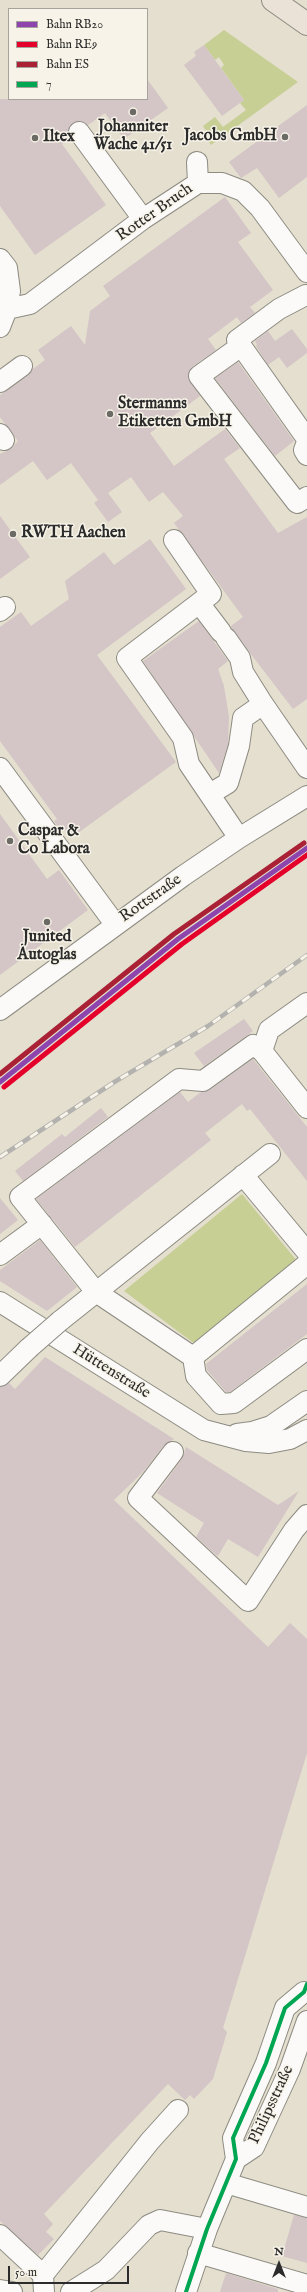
<!DOCTYPE html>
<html>
<head>
<meta charset="utf-8">
<style>
  body { margin:0 }
  #map { position:relative; width:307px; height:2292px; overflow:hidden; background:#e4dfce; font-family:"IM FELL English",serif }
  canvas { display:block }
  .legend { position:absolute; left:8px; top:8px; width:140px; height:92px; box-sizing:border-box; background:#f7f3e8; border:1px solid #a5a39c; margin:0; padding:5px 7px; list-style:none; font-size:12px; color:#2b2b2b }
  .legend li { display:flex; align-items:center; gap:8px; height:20px }
  .legend b { width:20px; border:1px solid #a5a39c }
  .north { position:absolute; left:259px; top:2244px; width:40px; height:40px; -webkit-text-stroke:3px #f7f3e8; paint-order:stroke; rotate:0deg; font-size:11px; font-weight:700; line-height:16px; text-align:center; color:#2b2b2b }
  .north::after { content:''; display:block; margin:auto; width:14px; height:18px; background:#2b2b2b; clip-path:polygon(50% 0,100% 100%,50% 72%,0 100%) }
  .scale { position:absolute; left:8px; top:2266px; width:121px; height:18px; box-sizing:border-box; border:2px solid #2b2b2b; border-top:0; padding-left:5px; font-size:12px; line-height:14px; white-space:nowrap; color:#2b2b2b; -webkit-text-stroke:3px #f7f3e8; paint-order:stroke }
</style>
</head>
<body>
<div id="map">
<canvas width="307" height="2292"></canvas>
<ul class="legend">
<li><b style="height:5px;background:#8e44ad"></b>Bahn RB20</li>
<li><b style="height:5px;background:#e4002b"></b>Bahn RE9</li>
<li><b style="height:5px;background:#aa2135"></b>Bahn ES</li>
<li><b style="height:5px;background:#00a651"></b>7</li>
</ul>
<div class="north">N</div>
<div class="scale">50 m</div>
</div>
<script>
const c = document.querySelector('canvas').getContext('2d');
c.lineJoin = 'round';
function paint(path, color) { c.fillStyle = color; c.fill(path, 'evenodd'); }
const toPath = rows => new Path2D(rows.map(r => 'M' + r).join(''));
function trace(path, color, width, dash) { c.strokeStyle = color; c.lineWidth = width; c.lineCap = dash ? 'butt' : 'round'; c.setLineDash(dash || []); c.stroke(path); }
function drawText(font, color, halo, rows, align = 'center') {
  c.font = font + ' "IM FELL English",serif'; c.lineWidth = 3; c.setLineDash([]); c.textBaseline = 'middle'; c.strokeStyle = halo; c.fillStyle = color; for (const [text, x, y, turn = 0] of rows) {
    c.save(); c.translate(x, y); c.rotate((+turn || 0) * Math.PI / 180); c.textAlign = isNaN(turn) ? turn : align; if (halo) c.strokeText(text, 0, 0); c.fillText(text, 0, 0); c.restore();
  }
}
const green = toPath([
  [224,30,298,82,211,145,207,139,210,137,203,126,215,117,223,127,246,110,240,103,244,100,221,68,224,65,219,57,215,60,204,45],
  [242,1194,297,1261,195,1344,124,1291]
]);
const building = toPath([
  [204,45,244,100,222,116,184,65,196,56,194,52],
  [147,79,168,108,124,139,105,113,88,125,78,121,69,127,70,138,62,144,106,205,35,255,0,206,0,99,147,99],
  [307,105,307,177,279,198,257,168,241,178,229,162],
  [225,197,251,233,238,242,273,290,250,307,255,313,241,323,237,317,208,339,216,350,192,367,188,377,200,396,150,433,174,466,225,429,240,448,224,459,278,533,307,517,307,699,293,709,231,628,231,626,243,617,174,523,183,516,163,492,149,502,131,477,98,500,71,463,47,480,33,461,0,485,0,454,11,449,18,441,0,417,0,395,29,375,33,369,45,360,38,350,71,326,85,345,90,311,110,296,103,286],
  [292,329,307,349,307,353,287,368,279,357,268,365,256,346,257,345,255,341,268,331,275,341],
  [238,362,294,441,275,456,215,378],
  [108,493,122,512,108,522,94,503],
  [0,516,30,557,0,579],
  [150,539,186,589,97,655,176,762,71,838,64,828,60,830,54,821,57,819,0,741,0,627,21,612,31,626,69,599,65,581,104,552,114,565],
  [199,621,228,661,218,669,224,686,229,717,228,744,219,773,143,661],
  [0,814,47,879,59,870,88,910,0,975],
  [244,1019,253,1031,204,1066,194,1053],
  [253,1059,307,1127,307,1181,250,1109,247,1111,242,1104,205,1133,211,1140,75,1247,36,1199,180,1092,188,1102,201,1092,210,1090],
  [101,1108,108,1117,23,1181,15,1171,62,1134,65,1137],
  [0,1198,18,1220,0,1234],
  [40,1240,77,1287,47,1311,0,1281,0,1270],
  [307,1284,307,1334,230,1392,226,1392,207,1370,206,1364],
  [45,1357,174,1439,164,1445,143,1472,114,1500,268,1647,290,1623,307,1639,307,1753,223,2028,227,2032,213,2079,194,2099,190,2095,185,2100,168,2084,44,2214,53,2224,46,2232,54,2239,38,2255,0,2221,0,1387,9,1383,15,1389],
  [186,1447,278,1505,299,1491,258,1557,228,1539,218,1556,216,1555,196,1537,204,1523,157,1493,182,1459],
  [294,2215,307,2218,307,2263,282,2256],
  [226,2273,278,2289,278,2292,220,2292]
]);
const minor = toPath([
  [79,132,143,219],
  [197,162,198,183],
  [0,259,7,268,10,291,7,309,0,327],
  [306,295,279,309,237,340,307,439],
  [7,309,30,304,143,219,198,183,222,183,243,191,260,208,307,272],
  [241,346,199,376,297,503,307,497],
  [0,382,22,366],
  [0,434,4,440],
  [307,442,304,450,307,455],
  [174,540,211,594,127,658,183,738,189,764,239,838],
  [199,603,221,632],
  [0,611,5,607],
  [226,638,240,658,243,672,263,704,307,768],
  [0,768,115,924],
  [210,794,228,783,239,746,243,718,263,704],
  [0,1010,183,876,239,838,307,796],
  [262,1051,269,1030,307,1003],
  [243,1175,307,1252],
  [0,1255,42,1224],
  [307,1264,193,1357,196,1376,221,1404,234,1403,307,1349],
  [0,1302,204,1430,246,1441,269,1443,290,1439,307,1430],
  [60,1321,270,1154],
  [193,1357,96,1292,20,1197,179,1079,203,1081,253,1045,262,1051,307,1108],
  [0,1376,29,1348],
  [237,1434,252,1432,271,1426,307,1401],
  [173,1452,138,1498,248,1601,294,1530,307,1515],
  [236,2159,254,2147,290,2069,307,2021],
  [226,2183,307,2207],
  [0,2235,43,2275,44,2292],
  [198,2253,307,2285],
  [43,2275,150,2141,178,2110],
  [0,2290,12,2292],
  [71,2292,106,2270,149,2225,160,2220,207,2229],
  [186,2292,207,2229,236,2159,233,2138,266,2063,285,2008,304,1992]
]);
const major = toPath([
  [273,0,307,24]
]);
const rail = toPath([
  [0,1157,116,1081,208,1026,307,955]
]);
const minorBridge = toPath([
  [29,1348,60,1321]
]);
const bus1 = toPath([
  [186,2292,207,2229,236,2159,233,2138,266,2063,285,2008,304,1992,307,1984]
]);
const rail1 = toPath([
  [0,1082,178,939,307,848]
]);
const rail2 = toPath([
  [4,1087,182,944,307,855]
]);
const rail3 = toPath([
  [0,1074,174,934,304,843]
]);
const markers = [
  [133,112,4,"#6c6a64"],
  [285,137,4,"#6c6a64"],
  [35,138,4,"#6c6a64"],
  [110,414,4,"#6c6a64"],
  [13,534,4,"#6c6a64"],
  [10,841,4,"#6c6a64"],
  [47,922,4,"#6c6a64"]
];
const poiNames = [
  ["Johanniter",133,128,"center"],
  ["Wache 41/51",133,146,"center"],
  ["Jacobs GmbH",277,137,"right"],
  ["Iltex",43,138],
  ["Stermanns",118,405],
  ["Etiketten GmbH",118,423],
  ["RWTH Aachen",21,534],
  ["Caspar &",18,832],
  ["Co Labora",18,850],
  ["Junited",47,938,"center"],
  ["Autoglas",47,956,"center"]
];
const streetNames = [
  ["Rotter Bruch",155,213,-35],
  ["Rottstraße",151,899,-35],
  ["Hüttenstraße",111,1372,32],
  ["Philipsstraße",272,2105,-65]
];
paint(green, '#c7cf95');
paint(building, '#d4c5c6');
trace(minor, '#8d8b82', 22);
trace(major, '#8d8b82', 24);
trace(minor, '#fbfaf8', 20);
trace(major, '#eae2d6', 22);
trace(rail, '#b3b2af', 4.5);
trace(rail, '#f7f3e8', 3, [9]);
trace(minorBridge, '#8d8b82', 22, []);
trace(minorBridge, '#fbfaf8', 20);
trace(bus1, '#00a651', 4);
trace(rail1, '#8e44ad', 5);
trace(rail2, '#e4002b', 5);
trace(rail3, '#aa2135', 5);
for (const [x, y, r, color] of markers) { const dot = new Path2D(); dot.arc(x, y, r, 0, 2 * Math.PI); c.fillStyle = color; c.fill(dot); trace(dot, '#f7f3e8', 1.5); }
drawText('bold 16px', '#2b2b2b', '#f7f3e8', poiNames, 'left');
drawText('16px', '#2b2b2b', '#f7f3e8', streetNames);
</script>
</body>
</html>
